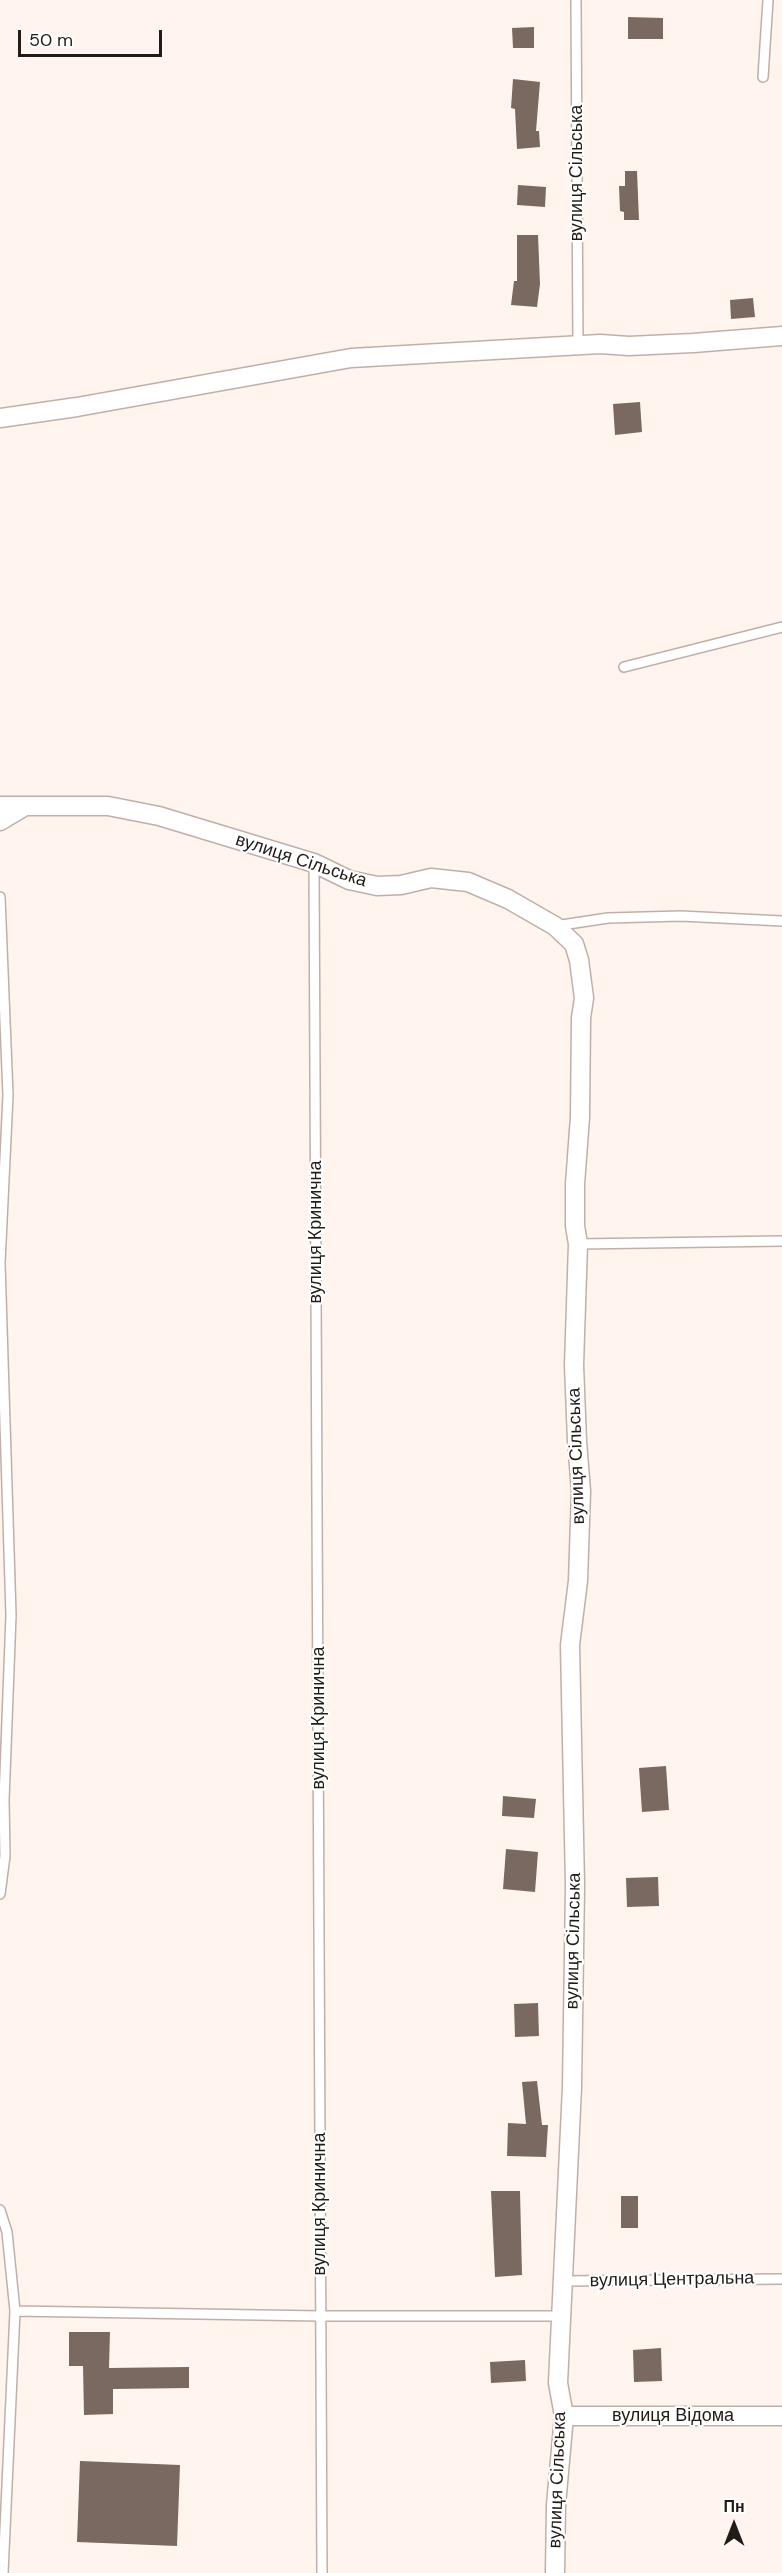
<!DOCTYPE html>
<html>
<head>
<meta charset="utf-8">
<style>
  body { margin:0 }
  #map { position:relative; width:782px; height:2573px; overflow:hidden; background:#fff4ee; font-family:"DM Sans",sans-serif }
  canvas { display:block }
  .north { position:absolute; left:704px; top:2495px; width:60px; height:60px; -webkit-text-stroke:4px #fff; paint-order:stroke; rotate:0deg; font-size:16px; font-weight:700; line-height:24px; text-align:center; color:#221c18 }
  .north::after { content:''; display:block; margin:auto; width:21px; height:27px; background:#221c18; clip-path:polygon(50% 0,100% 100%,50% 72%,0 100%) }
  .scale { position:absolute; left:18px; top:30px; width:144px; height:27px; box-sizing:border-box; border:3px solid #221c18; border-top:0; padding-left:8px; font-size:18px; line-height:21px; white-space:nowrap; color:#221c18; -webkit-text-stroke:4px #fff; paint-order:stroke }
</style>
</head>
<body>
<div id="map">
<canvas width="782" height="2573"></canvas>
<div class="north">Пн</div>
<div class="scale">50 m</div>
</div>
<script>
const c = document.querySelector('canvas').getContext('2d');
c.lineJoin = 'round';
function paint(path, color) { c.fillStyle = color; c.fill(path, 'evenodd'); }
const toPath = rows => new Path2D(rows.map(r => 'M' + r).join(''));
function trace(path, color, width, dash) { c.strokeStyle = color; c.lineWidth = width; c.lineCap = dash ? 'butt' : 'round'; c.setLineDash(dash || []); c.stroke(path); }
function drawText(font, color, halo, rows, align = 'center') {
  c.font = font + ' "DM Sans",sans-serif'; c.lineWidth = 4.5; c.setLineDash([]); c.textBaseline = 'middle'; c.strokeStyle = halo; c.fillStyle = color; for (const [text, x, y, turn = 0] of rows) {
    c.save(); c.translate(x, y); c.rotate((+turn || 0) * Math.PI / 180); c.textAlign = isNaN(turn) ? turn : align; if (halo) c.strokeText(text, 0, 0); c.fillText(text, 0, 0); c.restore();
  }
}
const building = toPath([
  [628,17,663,18,663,39,628,39],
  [534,27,534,48,513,48,512,28],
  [513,79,540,82,536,131,539,131,540,147,517,149,515,109,511,108],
  [625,171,637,171,639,220,624,220,624,212,620,211,619,186,625,186],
  [518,185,546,187,545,207,517,205],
  [517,235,538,235,540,284,537,307,511,305,514,281,517,281],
  [753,298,755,317,731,319,730,300],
  [640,402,642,432,615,435,613,404],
  [666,1766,669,1810,642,1812,639,1768],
  [503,1796,536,1799,534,1818,502,1816],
  [506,1849,538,1852,535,1892,503,1889],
  [658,1877,659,1906,627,1907,626,1878],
  [538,2003,539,2036,515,2037,514,2004],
  [537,2081,542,2125,548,2125,546,2157,507,2156,508,2123,526,2124,522,2082],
  [491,2191,520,2191,522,2275,495,2277],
  [621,2196,638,2196,638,2228,621,2228],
  [69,2332,110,2332,109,2368,189,2367,189,2388,113,2389,113,2414,84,2415,83,2366,69,2366],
  [661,2348,662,2381,634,2382,633,2350],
  [525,2360,526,2381,491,2383,490,2362],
  [80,2461,180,2465,177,2546,77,2542]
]);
const lane = toPath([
  [576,0,578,345],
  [763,77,768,0],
  [624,667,782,627],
  [314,863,322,2573],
  [0,897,8,1095,0,1263,11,1615,4,1800,5,1856,0,1894],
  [555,926,608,918,681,916,782,921],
  [578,1244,782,1241],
  [0,2210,7,2232,15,2311,3,2573],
  [562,2281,782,2279],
  [15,2311,320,2316,560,2316]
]);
const street = toPath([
  [0,418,77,407,351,358,600,344,629,346,693,343,782,336],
  [0,806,108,806,159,816,314,863,349,880,377,886,401,885,431,878,468,882,508,899,555,926,574,944,579,960,584,998,581,1018,580,1117,575,1184,575,1226,578,1244,574,1365,577,1441,581,1491,578,1581,570,1645,575,1885,572,2087,558,2383,564,2416,556,2505,555,2573],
  [0,821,25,806],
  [564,2416,782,2416]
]);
const streetNames = [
  ["вулиця Сільська",577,173,-90],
  ["вулиця Сільська",301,861,18],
  ["вулиця Кринична",316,1232,-90],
  ["вулиця Сільська",577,1456,-92],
  ["вулиця Кринична",319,1718,-90],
  ["вулиця Сільська",574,1941,-89],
  ["вулиця Кринична",320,2204,-90],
  ["вулиця Центральна",672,2280,-1],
  ["вулиця Відома",673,2416],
  ["вулиця Сільська",558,2480,-88]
];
paint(building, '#796961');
trace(lane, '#c1afa7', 12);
trace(street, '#c1afa7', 21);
trace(lane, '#fff', 9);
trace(street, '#fff', 18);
drawText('18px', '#221c18', '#fff', streetNames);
</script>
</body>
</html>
